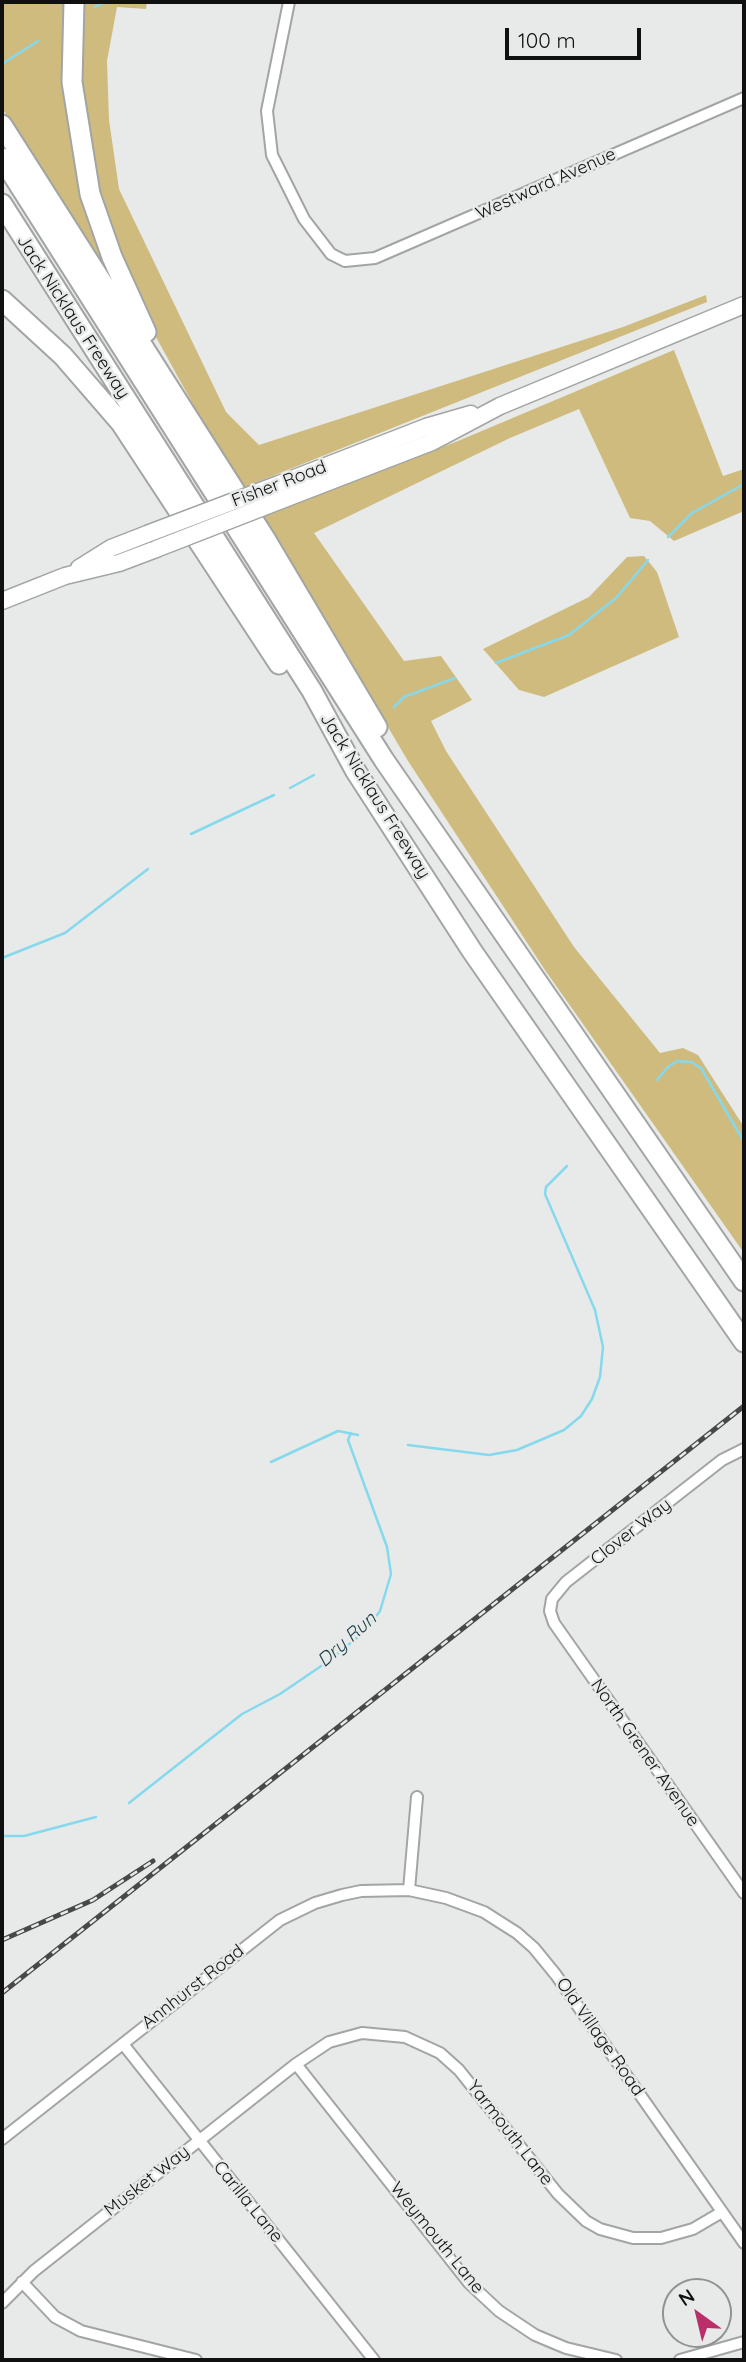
<!DOCTYPE html>
<html>
<head>
<meta charset="utf-8">
<style>
  body { margin:0 }
  #map { position:relative; width:746px; height:2362px; overflow:hidden; background:#e7eae8; font-family:Quicksand,sans-serif }
  canvas { display:block }
  .frame { position:absolute; inset:0; border:4px solid #0f100f; pointer-events:none }
  .north { position:absolute; left:662px; top:2278px; width:70px; height:70px; box-sizing:border-box; background:#e7eae8; border:2px solid #919391; border-radius:50%; rotate:326deg; font-size:19px; font-weight:700; line-height:28px; text-align:center; color:#0f100f }
  .north::after { content:''; display:block; margin:auto; width:24px; height:32px; background:#ba2f69; clip-path:polygon(50% 0,100% 100%,50% 72%,0 100%) }
  .scale { position:absolute; left:505px; top:28px; width:136px; height:32px; box-sizing:border-box; border:4px solid #0f100f; border-top:0; padding-left:9px; font-size:21px; line-height:24px; white-space:nowrap; color:#0f100f; -webkit-text-stroke:5px #e7eae8; paint-order:stroke }
</style>
</head>
<body>
<div id="map">
<canvas width="746" height="2362"></canvas>
<div class="frame"></div>
<div class="north">N</div>
<div class="scale">100 m</div>
</div>
<script>
const c = document.querySelector('canvas').getContext('2d');
c.lineJoin = 'round';
function paint(path, color) { c.fillStyle = color; c.fill(path, 'evenodd'); }
const toPath = rows => new Path2D(rows.map(r => 'M' + r).join(''));
function trace(path, color, width, dash) { c.strokeStyle = color; c.lineWidth = width; c.lineCap = dash ? 'butt' : 'round'; c.setLineDash(dash || []); c.stroke(path); }
function drawText(font, color, halo, rows, align = 'center') {
  c.font = font + ' Quicksand,sans-serif'; c.lineWidth = 5; c.setLineDash([]); c.textBaseline = 'middle'; c.strokeStyle = halo; c.fillStyle = color; for (const [text, x, y, turn = 0] of rows) {
    c.save(); c.translate(x, y); c.rotate((+turn || 0) * Math.PI / 180); c.textAlign = isNaN(turn) ? turn : align; if (halo) c.strokeText(text, 0, 0); c.fillText(text, 0, 0); c.restore();
  }
}
const green = toPath([
  [2,2,71,2,72,119,129,313,2,108],
  [82,2,147,2,146,9,117,7,107,61,109,120,119,189,226,412,259,445,623,327,706,295,707,302,245,487,195,408,156,337,123,270,106,223,92,167,82,99],
  [674,350,723,476,744,469,744,511,674,541,650,521,630,518,579,409,510,438,314,533,404,661,441,656,472,700,431,721,446,751,574,947,660,1053,683,1048,698,1055,744,1127,744,1253,545,970,408,761,263,515,458,441],
  [644,556,657,572,679,637,544,697,519,690,483,649,589,597,627,557]
]);
const stream = toPath([
  [95,7,105,2],
  [2,64,38,41],
  [668,537,692,513,744,484],
  [496,663,569,635,616,598,648,560],
  [394,707,404,697,455,678],
  [290,788,314,775],
  [191,834,274,795],
  [2,958,65,933,148,869],
  [657,1080,668,1067,677,1061,691,1062,701,1068,744,1142],
  [408,1445,489,1455,517,1450,564,1430,581,1416,592,1399,600,1377,603,1347,595,1310,545,1194,546,1187,567,1166],
  [271,1462,338,1431,358,1435],
  [129,1803,242,1714,280,1694,330,1660,365,1631,380,1611,391,1574,387,1547,348,1440,351,1433],
  [2,1836,24,1836,96,1817]
]);
const minor = toPath([
  [289,2,267,111,272,155,304,219,331,254,345,261,375,258,744,98],
  [744,1449,722,1460,566,1582,552,1599,550,1611,554,1623,744,1893],
  [409,1890,417,1797],
  [123,2044,374,2360],
  [296,2064,469,2283,499,2311,535,2335,566,2348,616,2360],
  [2,2139,280,1920,315,1903,342,1895,361,1891,409,1890,446,1898,484,1912,517,1933,534,1948,556,1975,744,2243],
  [22,2282,55,2317,81,2331,196,2360],
  [2,2303,34,2271,296,2064,329,2042,362,2033,405,2037,440,2053,459,2070,558,2194,586,2221,600,2229,633,2238,661,2238,693,2229,722,2212],
  [680,2360,744,2342]
]);
const secondary = toPath([
  [279,484,426,427,471,414],
  [287,498,432,442,500,406,744,305],
  [79,568,111,548,147,534],
  [2,601,65,576,119,563,156,549]
]);
const motorway = toPath([
  [74,2,72,82,90,194,112,257,146,332],
  [2,125,266,540,377,727],
  [2,158,384,760,744,1281],
  [2,204,312,691,355,770,472,951,744,1342],
  [2,300,63,356,121,423,279,664]
]);
const rail = toPath([
  [2,1940,93,1900,153,1861],
  [2,1993,744,1406]
]);
const secondaryBridge = toPath([
  [147,534,279,484],
  [156,549,287,498]
]);
const streetNames = [
  ["Westward Avenue",546,184,-24],
  ["Jack Nicklaus Freeway",73,317,57],
  ["Fisher Road",279,484,-21],
  ["Jack Nicklaus Freeway",375,796,58],
  ["Clover Way",631,1532,-38],
  ["North Grener Avenue",645,1753,55],
  ["Annhurst Road",193,1987,-38],
  ["Old Village Road",600,2037,55],
  ["Yarmouth Lane",510,2133,52],
  ["Musket Way",147,2181,-38],
  ["Carilla Lane",248,2202,51],
  ["Weymouth Lane",437,2238,51]
];
const waterNames = [
  ["Dry Run",347,1640,-42]
];
paint(green, '#cfbb7e');
trace(stream, '#86d9ed', 2.5);
trace(minor, '#a2a5a3', 14);
trace(secondary, '#a2a5a3', 19);
trace(motorway, '#a2a5a3', 23);
trace(minor, '#fff', 10);
trace(secondary, '#fff', 16);
trace(motorway, '#fff', 19);
trace(rail, '#474847', 5);
trace(rail, '#e7eae8', 2.5, [8]);
trace(secondaryBridge, '#a2a5a3', 19, []);
trace(secondaryBridge, '#fff', 16);
drawText('18px', '#0f100f', '#e7eae8', streetNames);
drawText('italic 19px', '#153d45', '#e7eae8', waterNames);
</script>
</body>
</html>
